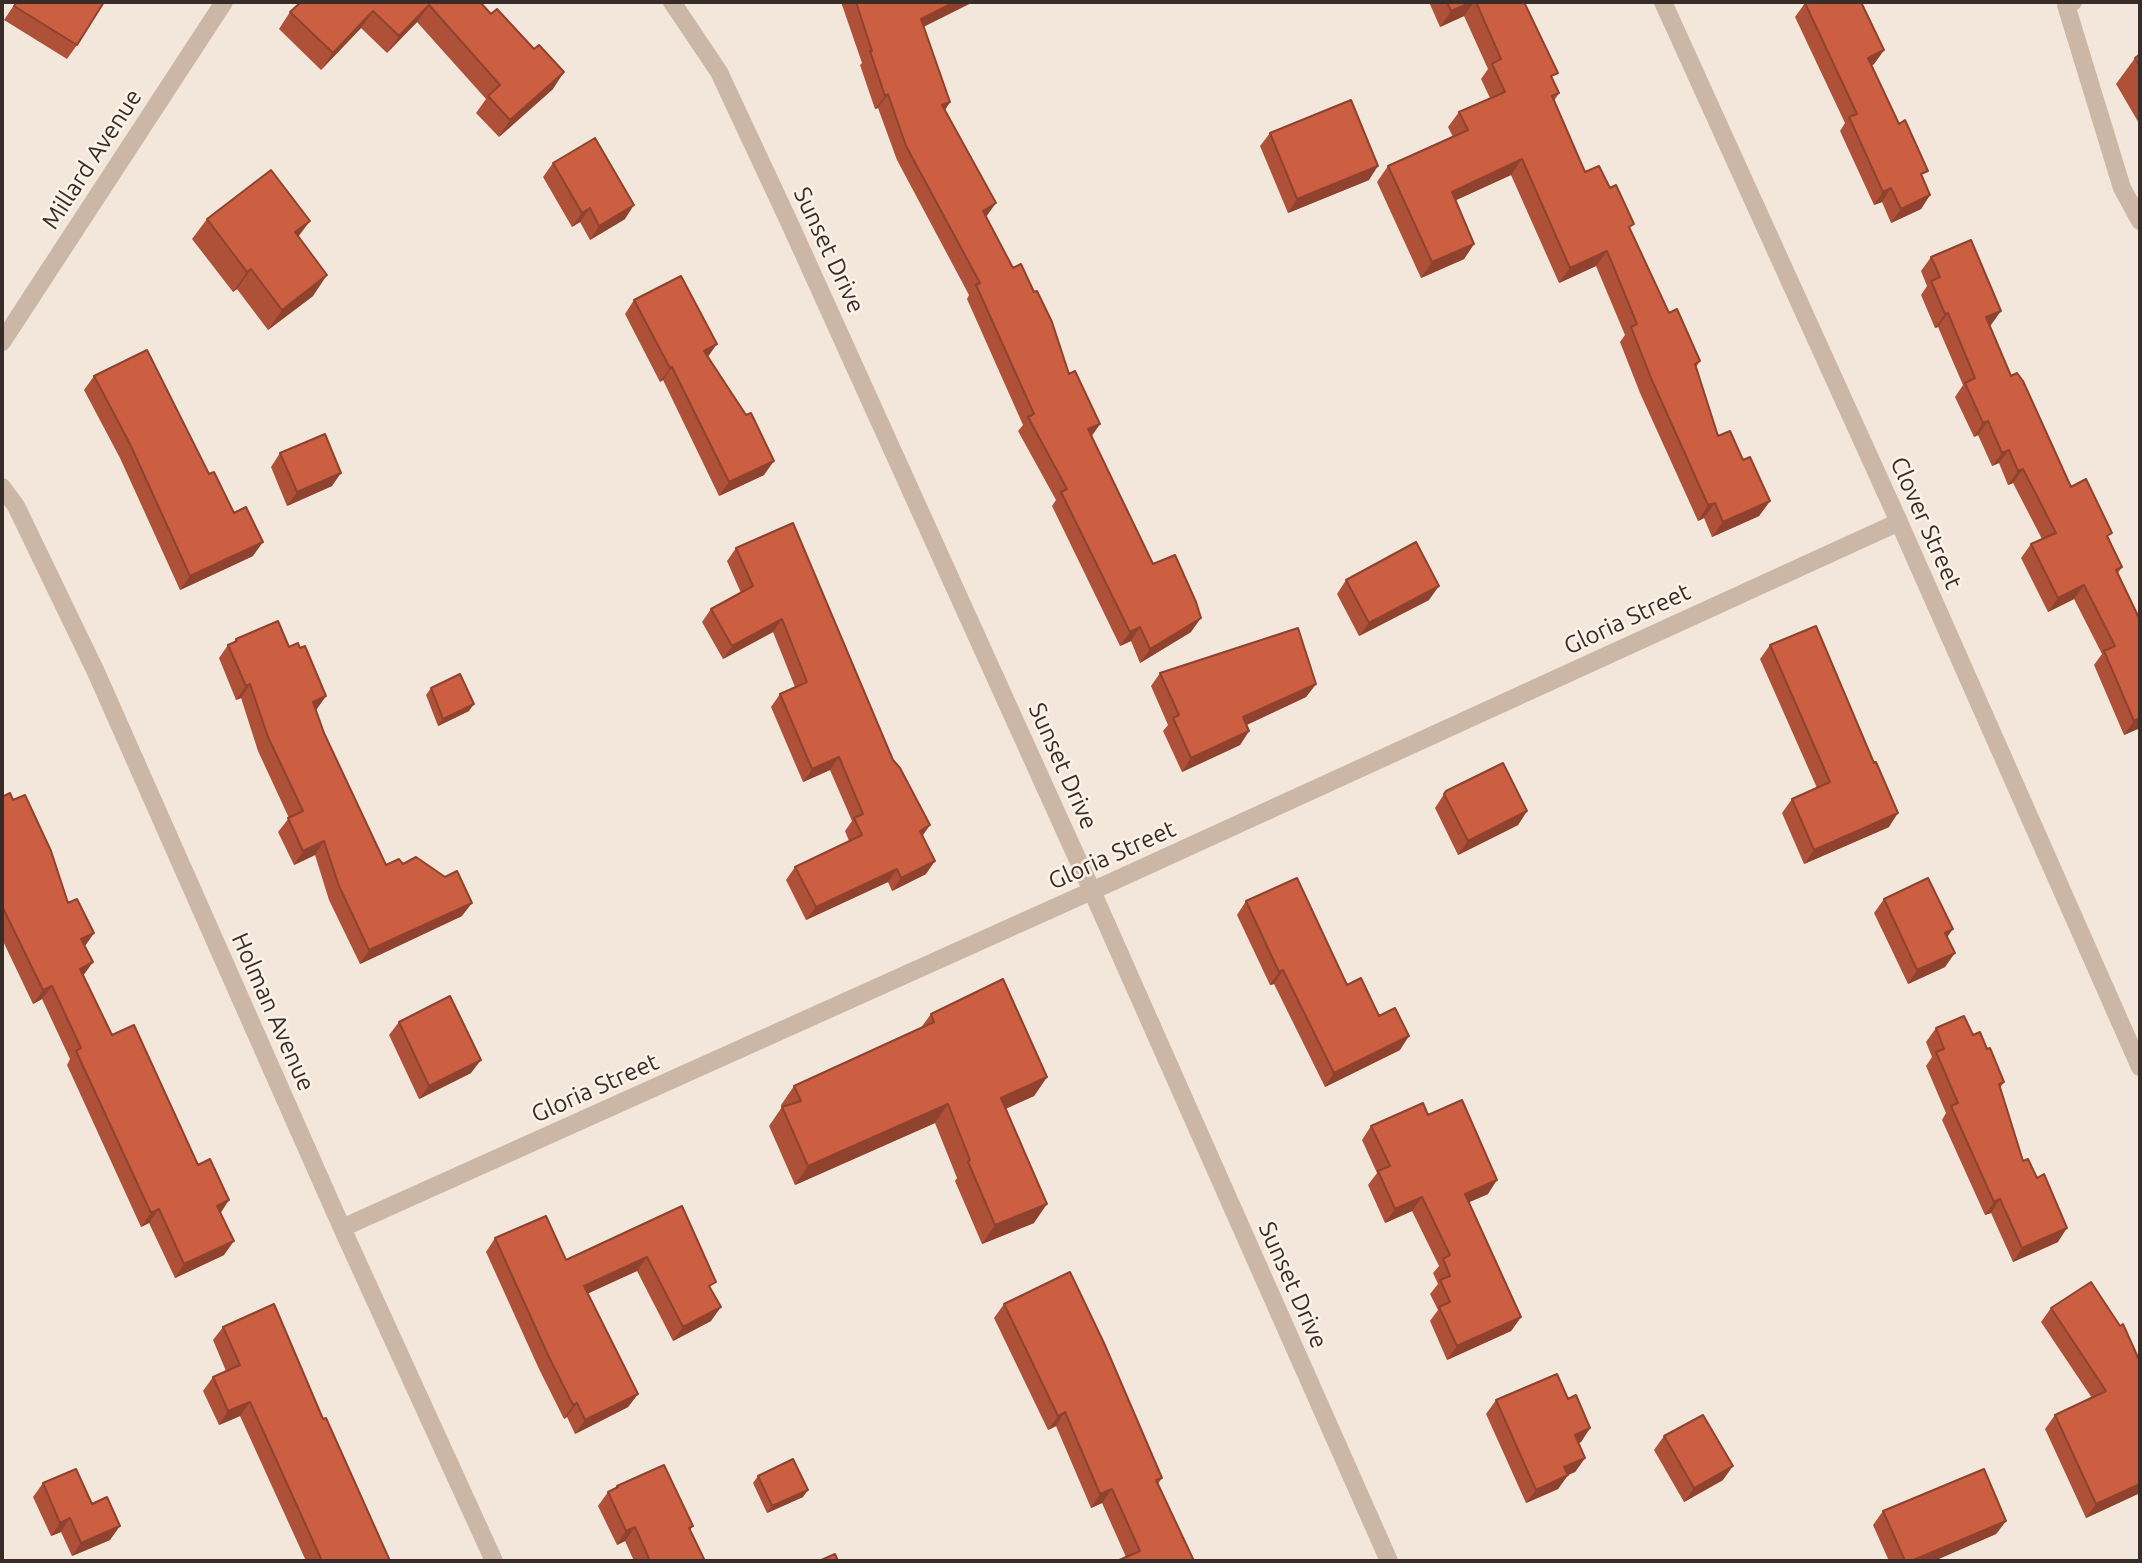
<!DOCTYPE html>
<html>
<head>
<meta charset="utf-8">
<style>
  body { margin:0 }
  #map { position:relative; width:2142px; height:1563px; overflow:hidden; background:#f3e7dc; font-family:Ubuntu,sans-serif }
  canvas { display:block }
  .frame { position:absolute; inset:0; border:4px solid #382c28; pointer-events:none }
</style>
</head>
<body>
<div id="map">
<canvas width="2142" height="1563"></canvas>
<div class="frame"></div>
</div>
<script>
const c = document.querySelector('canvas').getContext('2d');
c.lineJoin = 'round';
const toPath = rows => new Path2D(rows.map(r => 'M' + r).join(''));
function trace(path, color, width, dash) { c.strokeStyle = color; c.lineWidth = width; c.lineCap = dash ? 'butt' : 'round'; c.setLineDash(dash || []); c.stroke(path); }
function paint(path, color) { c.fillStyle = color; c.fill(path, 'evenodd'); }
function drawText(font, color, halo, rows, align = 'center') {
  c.font = font + ' Ubuntu,sans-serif'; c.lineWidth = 5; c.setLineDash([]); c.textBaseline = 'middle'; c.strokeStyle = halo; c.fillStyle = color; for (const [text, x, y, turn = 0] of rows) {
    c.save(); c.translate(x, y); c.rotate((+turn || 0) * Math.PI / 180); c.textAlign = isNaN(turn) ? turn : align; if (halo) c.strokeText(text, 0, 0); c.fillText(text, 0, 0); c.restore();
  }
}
const minor = toPath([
  [672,2,719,72,790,224,1092,891,1389,1561],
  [1663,2,1899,522,2140,1067],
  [2073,2,2066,5,2122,188,2140,221],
  [2,342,224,2],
  [2,487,16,506,96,672,342,1228,494,1561],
  [342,1228,1116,880,1899,522]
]);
const wall = toPath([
  [16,2,77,45,67,59,4,20],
  [480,2,553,89,499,137,476,113,486,99,417,22,387,53,361,28,321,70,279,29,290,12],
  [841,2,973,2,923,27,950,102,945,110,986,217,1069,374,1100,424,1092,436,1153,564,1191,632,1140,663,1131,641,1120,646,1052,506,1056,500,1018,431,1023,425,967,299,969,295,897,160,878,108,875,109,860,65,862,63],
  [1429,2,1526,2,1525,4,1553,80,1559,93,1554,101,1585,172,1630,230,1669,313,1700,361,1696,367,1718,436,1743,460,1770,501,1759,516,1712,537,1704,518,1698,521,1640,393,1620,342,1625,335,1596,266,1559,283,1511,175,1456,200,1474,244,1464,259,1421,278,1377,182,1388,166,1453,137,1448,127,1459,112,1490,98,1481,79,1488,69,1464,16,1440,27],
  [1805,3,1884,50,1874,64,1871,66,1930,195,1921,209,1891,223,1882,202,1874,205,1840,131,1845,123,1795,17],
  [2140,54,2140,125,2116,84,2135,58],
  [1270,133,1369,180,1288,213,1260,146],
  [553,163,625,219,590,240,580,222,572,227,543,177],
  [207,219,298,237,313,296,268,330,237,289,233,292,192,239],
  [1931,257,1991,325,1990,326,2011,376,2071,487,2109,538,2122,567,2118,573,2140,620,2140,728,2124,735,2094,665,2102,654,2074,599,2048,612,2021,558,2031,544,2042,539,2013,483,2008,485,1999,463,1992,466,1978,435,1974,437,1955,397,1963,385,1938,327,1935,328,1921,295,1927,286,1921,271],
  [634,300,708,357,746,415,764,475,719,496,663,380,660,382,625,314],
  [94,376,209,474,253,556,180,590,120,458,84,390],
  [280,453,332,486,287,506,271,467],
  [736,548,923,836,926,874,892,891,888,882,806,920,786,880,795,867,849,841,845,831,852,821,830,770,803,782,771,707,780,694,795,687,773,632,723,659,702,622,711,609,741,593,727,561],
  [1346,580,1429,600,1359,636,1337,594],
  [236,639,289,647,326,696,316,710,324,733,386,865,403,864,462,916,360,964,329,900,315,855,294,865,278,832,289,818,258,751,241,698,236,700,219,658,228,645,233,643],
  [1770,645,1874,763,1889,827,1804,864,1782,813,1792,799,1817,788,1760,659],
  [1160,673,1316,684,1306,697,1246,725,1249,731,1240,745,1182,772,1163,731,1168,725,1151,686],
  [431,688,469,711,438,726,426,695],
  [1446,791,1527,811,1518,825,1458,855,1435,808],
  [2,797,13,800,68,903,94,933,85,946,83,976,112,1035,220,1213,224,1255,175,1278,149,1223,141,1227,67,1065,70,1059,42,999,33,1004,2,939],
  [1884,899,1945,967,1908,984,1874,913],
  [1246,901,1347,985,1379,1016,1400,1050,1325,1087,1274,984,1270,985,1237,915],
  [931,1014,1047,1077,1034,1096,1006,1108,1034,1223,982,1244,955,1181,957,1178,935,1123,795,1185,769,1126,782,1107,781,1105,794,1086,920,1029],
  [399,1022,471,1073,419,1099,389,1035],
  [1936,1028,1973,1035,1987,1049,2004,1082,2000,1088,2023,1161,2058,1242,2013,1262,1991,1213,1985,1215,1942,1120,1946,1113,1926,1066,1932,1057,1926,1042],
  [1428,1115,1488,1194,1469,1202,1521,1317,1511,1331,1447,1360,1430,1321,1438,1310,1430,1294,1438,1284,1433,1273,1439,1266,1412,1211,1385,1223,1368,1185,1377,1173,1362,1140,1371,1126],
  [682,1206,711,1289,711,1321,673,1341,637,1271,587,1293,638,1394,628,1407,575,1434,567,1417,564,1419,539,1369,486,1252,495,1238,566,1260],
  [1004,1304,1162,1478,1158,1484,1194,1561,1126,1557,1102,1503,1091,1508,1056,1426,1048,1430,994,1318],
  [2051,1308,2140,1362,2140,1493,2086,1518,2045,1429,2055,1415,2092,1398,2041,1322],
  [223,1327,323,1419,390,1561,306,1561,240,1416,219,1425,203,1391,213,1377,226,1371,213,1340],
  [1568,1399,1590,1428,1581,1442,1578,1443,1585,1458,1575,1472,1568,1475,1558,1489,1526,1503,1486,1414,1496,1400],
  [1664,1436,1723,1480,1684,1502,1654,1450],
  [758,1476,803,1497,767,1513,753,1483],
  [43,1483,92,1504,110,1540,72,1556,61,1532,51,1536,33,1497],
  [617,1486,693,1526,690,1530,705,1561,634,1561,625,1541,617,1545,598,1506,608,1492,615,1489],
  [1883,1511,2006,1521,1996,1534,1934,1561,1889,1561,1873,1525]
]);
const shadedWall = toPath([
  [955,2,973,2,911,33,921,19],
  [1472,2,1474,2,1464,16,1440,27,1451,11],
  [429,5,417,22,387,53,399,36],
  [373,11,361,28,321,70,333,53],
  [1884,50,1874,64,1858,72,1868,58],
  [564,72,553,89,499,137,510,120],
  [888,94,878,108,875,109,885,96],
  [950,102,941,116,942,105],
  [1522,159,1511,175,1441,207,1452,192],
  [1378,166,1369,180,1288,213,1297,199],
  [1891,188,1882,202,1874,205,1883,192],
  [1930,195,1921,209,1891,223,1901,209],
  [996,203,986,217,983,211],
  [634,205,625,219,590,240,599,226],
  [590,208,580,222,572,227,582,213],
  [310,221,295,241,295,232],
  [1474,244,1464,259,1421,278,1432,262],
  [1607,251,1596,266,1559,283,1570,268],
  [251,269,237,289,233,292,247,272],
  [327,275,313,296,268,330,282,310],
  [2001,311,1991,325,1976,331,1986,317],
  [1948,313,1938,327,1935,328,1945,314],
  [717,344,707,358,704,351],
  [672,367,663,380,660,382,670,368],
  [1988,421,1978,435,1974,437,1983,423],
  [1100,424,1090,437,1088,429],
  [2009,450,1999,463,1992,466,2002,453],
  [774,461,764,475,719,496,729,482],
  [2023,469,2013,483,2008,485,2018,471],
  [341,473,332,486,287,506,297,492],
  [1770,501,1759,516,1712,537,1723,522],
  [1715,503,1704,518,1698,521,1708,505],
  [263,542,253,556,180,590,190,576],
  [2084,585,2074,599,2048,612,2058,598],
  [1439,586,1429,600,1359,636,1369,623],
  [1201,618,1191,632,1140,663,1150,649],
  [782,619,773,632,723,659,732,646],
  [1140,627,1131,641,1120,646,1130,632],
  [250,684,241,698,236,700,246,686],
  [1316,684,1306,697,1234,731,1243,717],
  [326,696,316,710,313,702],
  [474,704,469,711,438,726,443,719],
  [2140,718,2140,728,2124,735,2134,721],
  [1249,731,1240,745,1182,772,1191,758],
  [839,757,830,770,803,782,812,769],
  [1527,811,1518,825,1458,855,1468,841],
  [1898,813,1889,827,1804,864,1814,850],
  [930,825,921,838,920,831],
  [324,841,315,855,294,865,303,851],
  [935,861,926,874,892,891,901,878],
  [897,869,888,882,806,920,816,907],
  [472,903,462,916,360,964,369,950],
  [1953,929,1943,943,1945,933],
  [94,933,84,947,81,939],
  [1955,953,1945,967,1908,984,1917,970],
  [93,962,83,976,80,969],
  [1283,970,1274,984,1270,985,1279,972],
  [52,986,42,999,33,1004,43,990],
  [1409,1036,1400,1050,1325,1087,1334,1073],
  [481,1060,471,1073,419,1099,429,1086],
  [1047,1077,1034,1096,988,1117,1001,1098],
  [948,1104,935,1123,795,1185,808,1166],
  [1497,1180,1488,1194,1456,1208,1465,1194],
  [1422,1197,1412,1211,1385,1223,1395,1209],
  [2000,1199,1991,1213,1985,1215,1994,1202],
  [229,1200,220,1214,217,1206],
  [1047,1204,1034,1223,982,1244,995,1225],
  [159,1209,149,1223,141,1227,151,1213],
  [2067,1228,2058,1242,2013,1262,2022,1248],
  [234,1241,224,1255,175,1278,184,1264],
  [647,1257,637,1271,574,1300,584,1286],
  [721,1307,711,1321,673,1341,683,1327],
  [1521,1317,1511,1331,1447,1360,1457,1346],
  [638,1394,628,1407,575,1434,585,1420],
  [250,1402,240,1416,219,1425,228,1411],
  [577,1403,567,1417,564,1419,573,1405],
  [1065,1412,1056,1426,1048,1430,1058,1416],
  [1590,1428,1581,1442,1565,1449,1575,1435],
  [1585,1458,1575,1472,1554,1481,1564,1467],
  [1733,1466,1723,1480,1684,1502,1694,1488],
  [1568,1475,1558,1489,1526,1503,1536,1490],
  [2140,1484,2140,1493,2086,1518,2096,1504],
  [1112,1489,1102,1503,1091,1508,1100,1494],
  [808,1490,803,1497,767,1513,772,1506],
  [70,1518,61,1532,51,1536,60,1523],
  [2006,1521,1996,1534,1934,1561,1911,1561],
  [120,1526,110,1540,72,1556,81,1543],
  [635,1527,625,1541,617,1545,626,1531]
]);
const building = toPath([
  [17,2,104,2,77,45,14,6,17,2],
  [301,2,480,2,491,14,497,9,534,49,539,45,564,72,510,120,488,96,500,85,429,5,399,36,373,11,333,53,290,12,301,2],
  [856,2,955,2,921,19,950,102,942,105,996,203,983,211,1013,268,1021,264,1034,292,1037,291,1052,322,1069,374,1075,371,1100,424,1088,429,1153,564,1175,555,1196,602,1201,618,1150,649,1140,627,1130,632,1061,492,1067,489,1028,417,1034,414,976,285,980,283,906,146,888,94,885,96,870,51,872,51,856,2],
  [1447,2,1472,2,1451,11,1447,2],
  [1476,2,1525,2,1524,2,1558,73,1551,76,1559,93,1552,96,1585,172,1599,166,1610,188,1616,185,1634,224,1629,227,1669,313,1677,309,1700,361,1695,364,1718,436,1730,431,1743,460,1750,457,1770,501,1723,522,1715,503,1708,505,1651,378,1631,327,1637,324,1607,251,1570,268,1522,159,1452,192,1474,244,1432,262,1388,166,1468,130,1459,112,1505,92,1492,64,1501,59,1476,2],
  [1807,2,1856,2,1856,3,1861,2,1884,50,1868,58,1899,124,1905,120,1928,171,1921,174,1930,195,1901,209,1891,188,1883,192,1849,117,1857,114,1805,3,1807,2],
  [2140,54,2140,67,2135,58,2140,54],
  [1351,100,1378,166,1297,199,1270,133,1351,100],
  [595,138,634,205,599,226,590,208,582,213,553,163,595,138],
  [271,170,310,221,295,232,327,275,282,310,251,269,247,272,207,219,271,170],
  [1971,240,2001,311,1986,317,2011,376,2017,373,2023,381,2071,487,2086,479,2112,533,2107,536,2122,567,2116,570,2140,620,2140,718,2134,721,2104,651,2115,646,2084,585,2058,598,2031,544,2056,533,2023,469,2018,471,2009,450,2002,453,1988,421,1983,423,1965,383,1975,378,1948,313,1945,314,1931,281,1940,277,1931,257,1971,240],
  [681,276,717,344,704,351,746,415,751,413,774,461,729,482,672,367,670,368,634,300,681,276],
  [147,350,209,474,214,472,234,513,246,507,263,542,190,576,130,444,94,376,147,350],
  [325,434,341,473,297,492,280,453,325,434],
  [793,523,893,760,900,768,930,825,920,831,935,861,901,878,897,869,816,907,795,867,862,835,854,818,863,814,839,757,812,769,780,694,807,682,782,619,732,646,711,609,753,586,736,548,793,523],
  [1416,542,1439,586,1369,623,1346,580,1416,542],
  [278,621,289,647,298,643,300,648,305,646,326,696,313,702,324,733,386,865,399,859,403,864,416,857,445,877,457,871,472,903,369,950,339,886,324,841,303,851,288,818,303,811,268,737,250,684,246,686,228,645,237,641,236,639,278,621],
  [1816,626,1874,763,1876,762,1898,813,1814,850,1792,799,1830,782,1770,645,1816,626],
  [1298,628,1316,684,1243,717,1249,731,1191,758,1173,718,1179,715,1160,673,1298,628],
  [460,674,474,704,443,719,431,688,460,674],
  [1503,763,1527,811,1468,841,1444,794,1446,791,1503,763],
  [10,793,13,800,25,795,51,851,68,903,77,899,94,933,81,939,93,962,80,969,112,1035,134,1025,198,1165,210,1159,229,1200,217,1206,234,1241,184,1264,159,1209,151,1213,76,1051,81,1048,52,986,43,990,2,906,2,797,10,793],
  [1297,878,1347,985,1361,978,1379,1016,1395,1008,1409,1036,1334,1073,1283,970,1279,972,1246,901,1297,878],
  [1928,878,1953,929,1945,933,1955,953,1917,970,1884,899,1928,878],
  [1003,979,1047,1077,1001,1098,1047,1204,995,1225,968,1162,970,1160,948,1104,808,1166,782,1107,801,1101,794,1086,934,1022,931,1014,1003,979],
  [450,996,481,1060,429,1086,399,1022,450,996],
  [1964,1016,1973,1035,1980,1032,1987,1049,1990,1048,2004,1082,1999,1084,2023,1161,2028,1159,2037,1178,2044,1174,2067,1228,2022,1248,2000,1199,1994,1202,1951,1106,1958,1103,1936,1052,1944,1049,1936,1028,1964,1016],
  [1462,1100,1497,1180,1465,1194,1521,1317,1457,1346,1439,1307,1450,1302,1440,1280,1450,1276,1443,1259,1450,1255,1422,1197,1395,1209,1378,1171,1390,1166,1371,1126,1423,1103,1428,1115,1462,1100],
  [682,1206,716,1282,709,1286,721,1307,683,1327,647,1257,584,1286,638,1394,585,1420,577,1403,573,1405,548,1355,495,1238,546,1216,566,1260,682,1206],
  [1070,1272,1104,1343,1162,1478,1156,1480,1194,1561,1117,1561,1140,1551,1112,1489,1100,1494,1065,1412,1058,1416,1004,1304,1070,1272],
  [2091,1282,2120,1326,2123,1324,2140,1362,2140,1484,2096,1504,2055,1415,2106,1391,2051,1308,2091,1282],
  [274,1304,323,1419,326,1418,390,1561,322,1561,250,1402,228,1411,213,1377,240,1365,223,1327,274,1304],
  [1557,1374,1568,1399,1576,1395,1590,1428,1575,1435,1585,1458,1564,1467,1568,1475,1536,1490,1496,1400,1557,1374],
  [1703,1415,1733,1466,1694,1488,1664,1436,1703,1415],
  [793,1459,808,1490,772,1506,758,1476,793,1459],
  [664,1465,693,1526,689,1528,705,1561,650,1561,635,1527,626,1531,608,1492,618,1487,617,1486,664,1465],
  [76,1469,92,1504,107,1497,120,1526,81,1543,70,1518,60,1523,43,1483,76,1469],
  [1984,1469,2006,1521,1911,1561,1905,1561,1883,1511,1984,1469],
  [835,1554,838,1561,819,1561,835,1554]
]);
const streetNames = [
  ["Millard Avenue",92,159,-57],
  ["Sunset Drive",829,250,65],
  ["Clover Street",1926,523,66],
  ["Gloria Street",1627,619,-25],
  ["Sunset Drive",1063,766,66],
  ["Gloria Street",1112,855,-24],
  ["Holman Avenue",273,1012,66],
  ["Gloria Street",595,1088,-24],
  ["Sunset Drive",1293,1285,66]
];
trace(minor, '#ccb7a7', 18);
paint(wall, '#af5138');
paint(shadedWall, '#8f422e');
paint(building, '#cc5e41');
trace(building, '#8f422e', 2);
drawText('24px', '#382c28', '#fbf2e8', streetNames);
</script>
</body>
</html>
